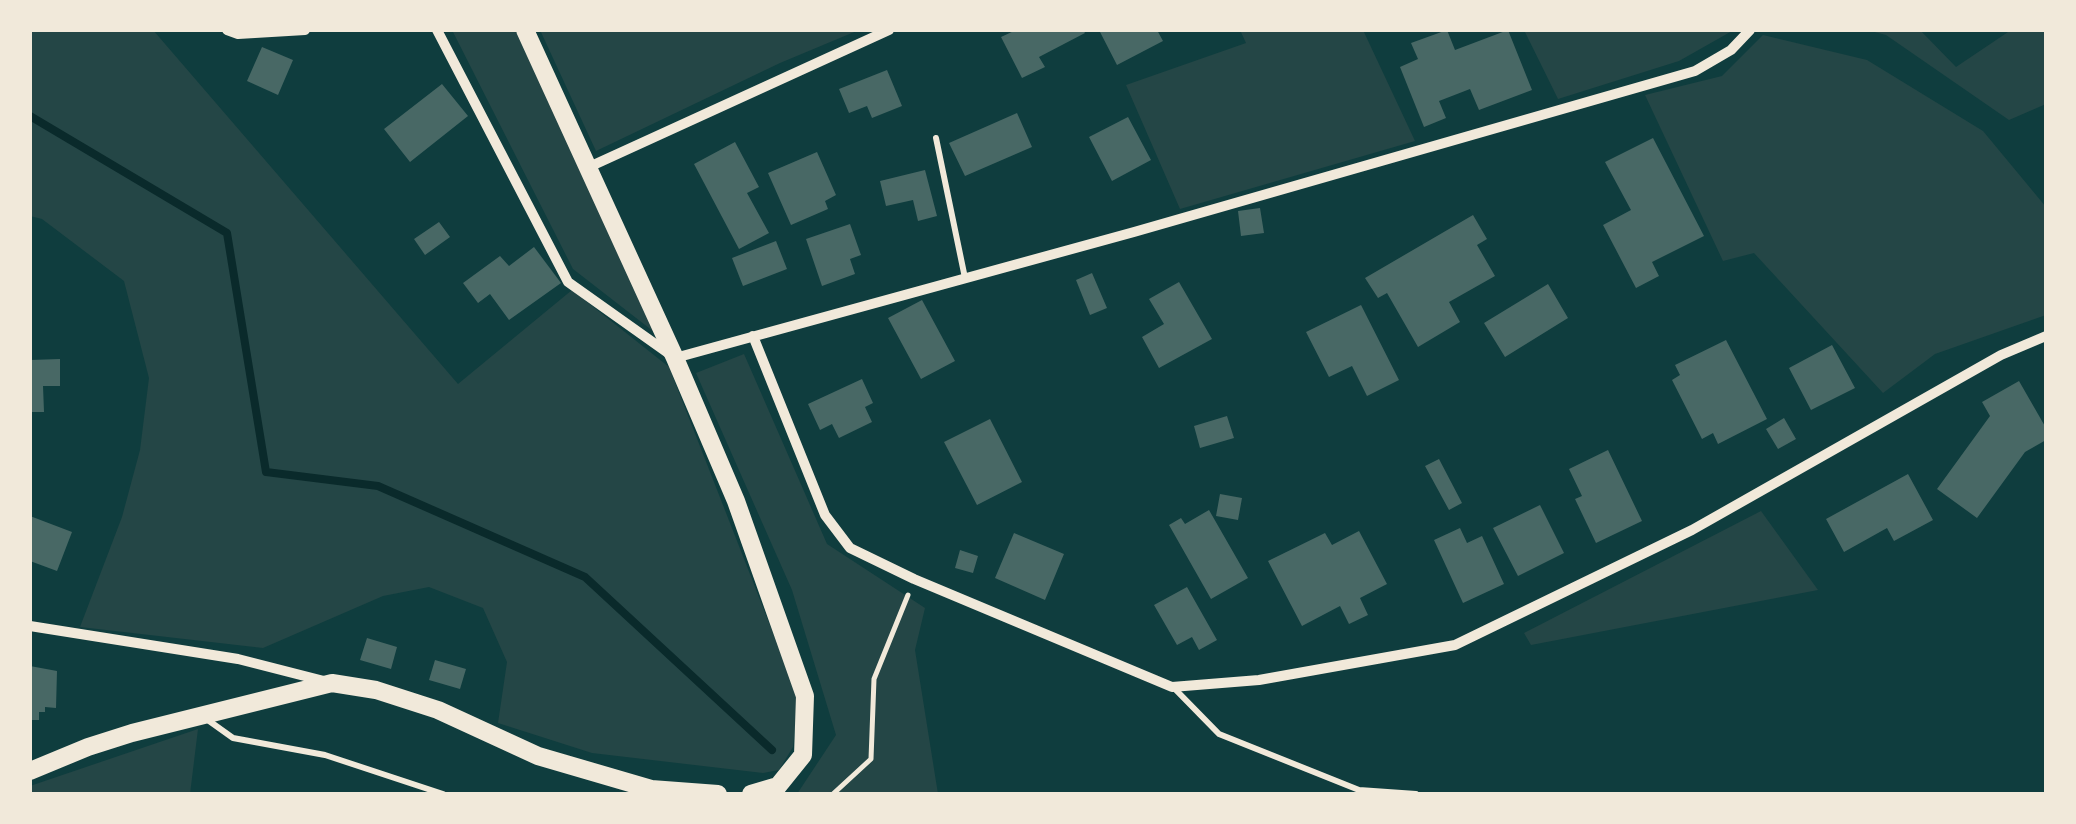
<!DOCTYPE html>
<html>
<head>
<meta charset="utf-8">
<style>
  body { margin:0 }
  #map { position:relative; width:2076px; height:824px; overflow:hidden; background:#0f3d3e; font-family:Roboto,sans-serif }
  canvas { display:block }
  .frame { position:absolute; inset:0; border:32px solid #f1e9da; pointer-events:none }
</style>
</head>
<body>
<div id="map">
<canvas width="2076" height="824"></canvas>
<div class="frame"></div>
</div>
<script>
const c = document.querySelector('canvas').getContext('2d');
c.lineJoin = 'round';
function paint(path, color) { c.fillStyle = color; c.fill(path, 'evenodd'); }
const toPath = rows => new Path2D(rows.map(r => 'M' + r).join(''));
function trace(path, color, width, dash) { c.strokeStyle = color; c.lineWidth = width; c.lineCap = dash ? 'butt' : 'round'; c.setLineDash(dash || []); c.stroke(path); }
const green = toPath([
  [30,30,153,30,458,384,572,290,669,367,798,697,793,747,779,770,763,773,592,753,498,723,507,662,483,608,429,587,383,596,263,648,80,627,122,517,140,450,149,378,124,281,42,219,30,216],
  [452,30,515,30,658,335,573,269],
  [540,30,859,30,780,63,596,151],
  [1240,30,1363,30,1415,141,1180,209,1126,85,1246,43],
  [1524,30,1731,30,1732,31,1679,61,1558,99],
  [1867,30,1920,30,1956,67,2011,30,2046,30,2046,104,2009,120,1886,35],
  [1763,35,1867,60,1983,131,2046,207,2046,315,1935,354,1883,393,1754,253,1723,261,1645,95,1722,76],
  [744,354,827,544,925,608,915,650,938,794,797,794,836,735,792,590,696,373],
  [1761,511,1818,590,1531,645,1524,633],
  [198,729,190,794,30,794,30,786]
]);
const stream = toPath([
  [30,116,227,233,266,472,378,486,585,577,772,750]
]);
const building = toPath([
  [1016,30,1083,30,1085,33,1039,57,1045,67,1022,78,1001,37],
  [1099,30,1157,30,1163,41,1117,65],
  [1447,30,1455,50,1508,30,1532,90,1479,110,1470,89,1439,101,1446,118,1424,127,1400,67,1418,59,1411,43],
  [262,47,293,60,278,95,247,81],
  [887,70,902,106,872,118,867,106,849,113,839,89],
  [442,84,468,116,410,162,384,129],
  [1017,113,1032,147,965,176,949,143],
  [1128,117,1151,160,1112,181,1089,137],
  [1653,138,1704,236,1652,262,1659,276,1636,288,1603,225,1631,210,1605,162],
  [735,142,759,187,747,193,769,233,739,249,694,164],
  [817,152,836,195,825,201,828,209,791,225,768,173],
  [925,170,937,216,918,221,913,200,886,206,880,181],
  [1260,208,1264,233,1241,236,1238,211],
  [1473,215,1487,239,1477,245,1495,276,1449,302,1460,322,1418,347,1387,293,1378,298,1365,278],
  [439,222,450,237,425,255,414,239],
  [850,224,861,255,850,259,855,274,822,286,806,239],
  [776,241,787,269,743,286,732,258],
  [534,247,561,283,509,320,490,294,478,303,463,283,500,256,509,266],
  [1092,273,1107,308,1090,315,1076,280],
  [1179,282,1212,339,1159,368,1142,337,1164,324,1149,299],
  [1548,284,1568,318,1505,357,1484,323],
  [922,300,955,361,921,379,888,318],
  [1361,305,1399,380,1367,396,1352,366,1329,377,1306,332],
  [1726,340,1767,419,1718,444,1713,433,1702,439,1672,380,1680,375,1675,365],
  [1832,345,1855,388,1811,410,1789,368],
  [60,359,60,386,43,386,44,412,30,412,30,360],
  [862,379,873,403,865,407,872,422,839,438,832,424,820,430,808,404],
  [2019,381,2046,428,2046,440,2025,452,1977,518,1937,489,1990,416,1982,402],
  [1227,416,1234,438,1200,448,1194,426],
  [1784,418,1796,439,1778,449,1766,429],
  [990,419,1022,482,977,505,944,442],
  [1608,450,1642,521,1596,543,1575,499,1582,496,1569,469],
  [1439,459,1462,503,1449,510,1425,466],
  [1908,474,1933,520,1894,541,1887,528,1844,552,1826,519],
  [1220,494,1242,498,1238,520,1216,516],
  [1540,505,1564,553,1518,576,1493,528],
  [1209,510,1248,578,1211,599,1169,525,1181,518,1185,524],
  [30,516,72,532,57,571,30,561],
  [1460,528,1467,543,1482,536,1504,584,1463,603,1434,540],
  [1359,531,1387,584,1360,598,1368,615,1349,624,1340,606,1302,626,1268,561,1325,533,1332,545],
  [1014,533,1064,554,1045,600,995,578],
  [960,550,978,556,973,573,955,568],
  [1187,587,1217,640,1199,650,1192,637,1177,645,1154,605],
  [367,638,397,647,391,669,360,660],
  [435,660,466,669,460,689,429,680],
  [30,666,57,671,56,708,45,707,45,712,39,712,39,720,30,720]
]);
const path = toPath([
  [833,794,871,759,874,679,908,595]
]);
const service = toPath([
  [936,138,965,278],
  [1173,687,1219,734,1359,790,1416,794],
  [205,718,233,738,325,755,443,794]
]);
const minor = toPath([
  [227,30,238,34,305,30],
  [437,30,568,282,675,358,1134,232,1695,71,1731,50,1750,30],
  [589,167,889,30],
  [753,336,825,515,850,548,914,579,1172,687,1259,680,1455,645,1692,530,2001,355,2046,336],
  [30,626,238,659,324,681]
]);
const tertiary = toPath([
  [525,30,675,358,736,501,805,696,803,755,778,786,751,794],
  [30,771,88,747,132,733,332,683,376,690,438,710,538,756,651,789,718,794]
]);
paint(green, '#244646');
trace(stream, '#0a2a2b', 8);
paint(building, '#486865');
trace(path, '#f1e9da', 5);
trace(service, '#f1e9da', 6);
trace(minor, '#f1e9da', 10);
trace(tertiary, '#f1e9da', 18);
</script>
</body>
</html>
